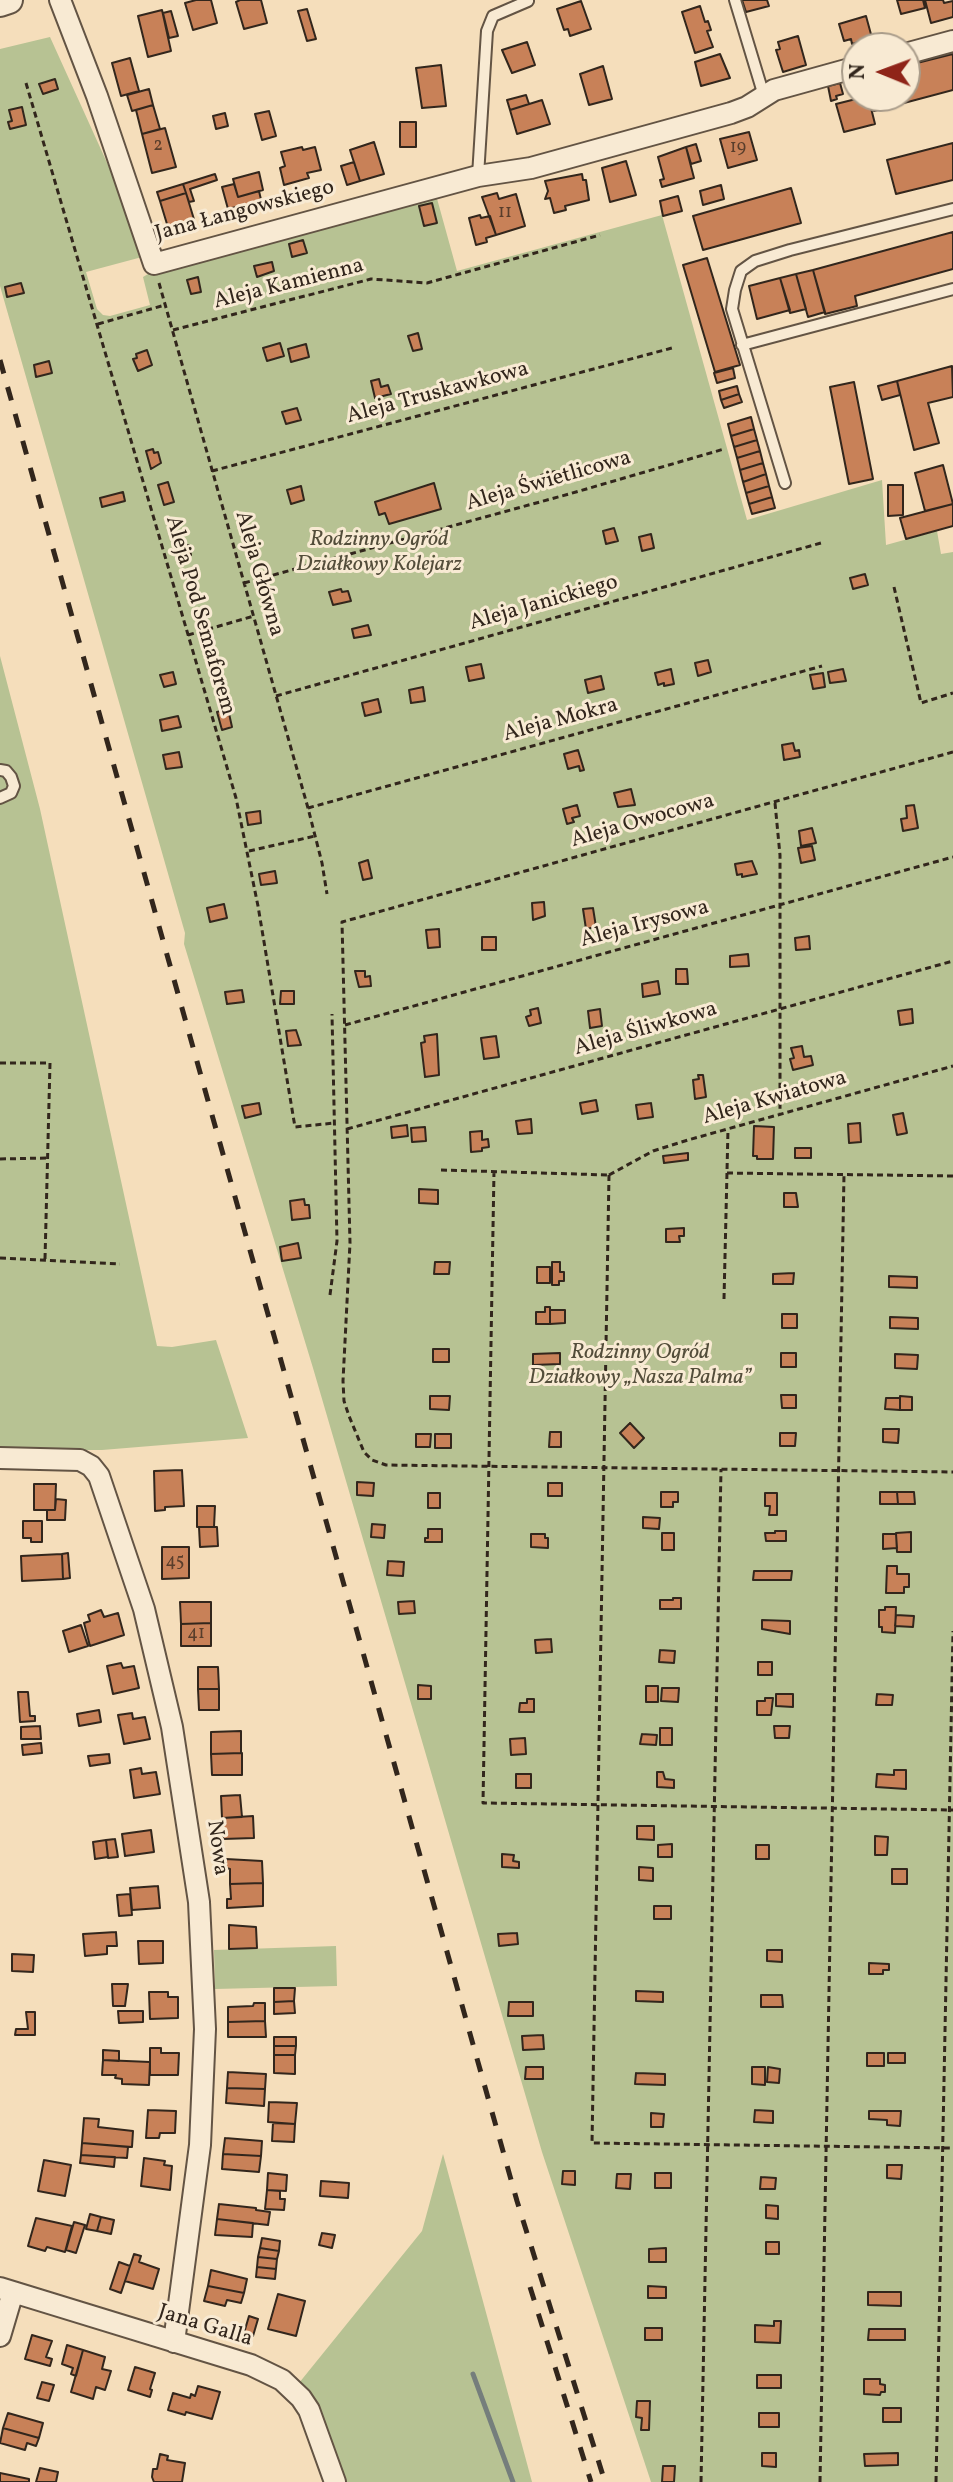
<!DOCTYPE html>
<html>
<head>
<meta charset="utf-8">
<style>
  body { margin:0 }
  #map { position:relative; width:953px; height:2482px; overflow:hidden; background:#f5debb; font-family:Vollkorn,serif }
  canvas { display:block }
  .north { position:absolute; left:841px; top:32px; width:80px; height:80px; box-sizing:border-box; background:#f8ead3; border:2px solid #a99c8a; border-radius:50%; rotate:271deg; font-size:22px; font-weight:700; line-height:32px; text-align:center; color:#32261c }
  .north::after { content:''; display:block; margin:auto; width:28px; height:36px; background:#8f2418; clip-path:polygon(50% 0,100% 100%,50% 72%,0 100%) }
</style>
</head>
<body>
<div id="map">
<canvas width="953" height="2482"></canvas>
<div class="north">N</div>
</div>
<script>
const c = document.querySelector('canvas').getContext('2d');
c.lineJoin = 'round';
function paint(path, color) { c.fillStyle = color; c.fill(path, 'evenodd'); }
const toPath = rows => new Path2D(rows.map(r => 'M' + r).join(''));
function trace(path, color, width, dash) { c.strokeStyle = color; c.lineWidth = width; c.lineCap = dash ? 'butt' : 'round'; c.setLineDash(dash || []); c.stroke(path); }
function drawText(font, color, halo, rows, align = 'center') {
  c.font = font + ' Vollkorn,serif'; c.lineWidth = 6; c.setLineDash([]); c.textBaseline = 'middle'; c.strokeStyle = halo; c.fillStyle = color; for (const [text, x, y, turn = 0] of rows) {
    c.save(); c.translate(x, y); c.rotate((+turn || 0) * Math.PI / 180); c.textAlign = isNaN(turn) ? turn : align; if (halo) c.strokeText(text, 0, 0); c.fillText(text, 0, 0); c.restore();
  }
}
const green = toPath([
  [50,37,123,198,142,257,86,272,97,309,103,315,110,316,150,305,143,277,148,274,436,195,457,271,662,215,747,520,882,480,886,545,937,531,941,554,953,552,953,2482,651,2482,542,2152,313,1368,184,944,185,933,0,286,0,49],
  [0,656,40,809,157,1346,172,1347,216,1340,248,1438,102,1450,0,1450],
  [336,1946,337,1986,215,1989,214,1950],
  [443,2154,532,2482,343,2482,299,2383,422,2231]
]);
const stream = toPath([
  [473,2374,513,2482]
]);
const building = toPath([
  [196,0,211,0,217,23,193,30,185,3,196,0],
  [240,0,261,0,267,23,244,29,236,2,240,0],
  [742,0,767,0,769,6,746,12,742,0],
  [897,0,923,0,925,8,901,14,897,0],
  [925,0,943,0,944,3,953,1,953,17,931,23,925,0],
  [581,1,591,29,570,36,568,29,564,30,557,9,581,1],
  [700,6,705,22,708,21,711,30,707,31,713,47,695,53,682,12,700,6],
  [307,9,316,39,307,41,298,11,307,9],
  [162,10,171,51,148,57,138,16,162,10],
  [171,11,178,36,169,38,163,13,171,11],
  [866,16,872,38,852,44,851,39,844,41,839,24,866,16],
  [798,36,806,65,783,72,776,50,780,49,778,42,798,36],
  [527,42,535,65,512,73,502,50,527,42],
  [720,54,730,78,701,86,695,62,720,54],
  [953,54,953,90,874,111,870,96,905,96,905,66,953,54],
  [130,58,139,91,121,96,112,63,130,58],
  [441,65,446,106,422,108,416,68,441,65],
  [603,66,612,99,589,105,580,74,603,66],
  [55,79,58,89,43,94,39,84,55,79],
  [840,83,843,94,836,96,837,99,831,101,828,86,840,83],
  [149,89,153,105,132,111,127,95,149,89],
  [526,95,529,104,510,110,507,100,526,95],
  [868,96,875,124,844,132,836,104,868,96],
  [542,100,550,124,517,134,510,110,542,100],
  [153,105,160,129,142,134,136,110,153,105],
  [22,107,26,125,10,129,8,122,12,121,9,110,22,107],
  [269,111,276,136,262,140,255,114,269,111],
  [225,113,228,126,216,129,213,116,225,113],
  [400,122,416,122,416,147,400,147,400,122],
  [165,128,176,167,152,173,142,134,165,128],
  [749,132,757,160,728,168,720,139,749,132],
  [374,142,384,174,360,181,350,150,374,142],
  [953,143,953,180,896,194,887,160,953,143],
  [696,144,701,161,691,164,686,147,696,144],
  [302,147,303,150,315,147,321,170,307,173,309,178,284,185,280,168,285,166,281,152,302,147],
  [686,147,694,178,662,187,660,180,664,179,658,157,686,147],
  [626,161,636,195,610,202,602,168,626,161],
  [354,162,360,181,347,185,341,166,354,162],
  [259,172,263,190,238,197,233,179,259,172],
  [215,174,217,180,190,189,194,201,189,202,183,184,215,174],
  [582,174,583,180,586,180,589,200,565,206,566,210,554,213,550,198,545,199,548,191,545,181,582,174],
  [183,184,186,193,160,201,157,192,183,184],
  [234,184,238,197,259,191,262,204,241,210,240,206,228,209,222,187,234,184],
  [721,185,724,199,703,205,700,191,721,185],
  [791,188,801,223,703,250,693,216,791,188],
  [186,193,196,226,170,234,160,201,186,193],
  [497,193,499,199,516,194,525,226,496,235,482,197,497,193],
  [678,196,682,211,663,216,660,201,678,196],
  [432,203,437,223,424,226,419,206,432,203],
  [480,215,481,218,490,216,496,235,486,238,487,242,476,245,469,218,480,215],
  [953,232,953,269,855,296,857,306,825,314,813,270,953,232],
  [303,240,307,253,292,257,289,244,303,240],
  [707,258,740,365,715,372,683,265,707,258],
  [272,262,274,271,257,277,254,266,272,262],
  [813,270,825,312,808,317,796,274,813,270],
  [796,274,806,309,790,313,780,278,796,274],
  [198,277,201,292,191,294,187,280,198,277],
  [780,278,790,310,757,319,749,286,780,278],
  [21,283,24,293,7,297,5,287,21,283],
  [418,333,422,349,413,351,408,336,418,333],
  [280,343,284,356,267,361,263,348,280,343],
  [306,344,309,357,291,362,288,349,306,344],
  [147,350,152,365,138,371,133,359,137,358,136,354,147,350],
  [49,361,52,373,36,377,34,365,49,361],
  [952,366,953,397,928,403,939,443,914,450,897,381,952,366],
  [733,368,735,378,717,383,714,373,733,368],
  [379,379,381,387,388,385,391,394,375,398,371,381,379,379],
  [897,381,900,395,882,400,878,386,897,381],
  [854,382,873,479,849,484,830,387,854,382],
  [737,386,739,394,721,400,719,391,737,386],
  [739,394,742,402,724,408,721,400,739,394],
  [297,408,301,420,286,424,282,412,297,408],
  [751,417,754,429,731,436,728,424,751,417],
  [754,429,757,440,734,447,731,436,754,429],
  [757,440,760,451,737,458,734,447,757,440],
  [153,449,154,453,158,452,161,463,151,469,146,451,153,449],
  [760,451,763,463,740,470,737,458,760,451],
  [763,463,766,474,743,482,740,470,763,463],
  [943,465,953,504,925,511,915,473,943,465],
  [555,471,558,484,545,487,541,475,555,471],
  [766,474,769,486,746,493,743,482,766,474],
  [168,482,174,502,164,505,158,485,168,482],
  [434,483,441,509,389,524,385,513,379,515,375,502,434,483],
  [888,485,903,485,903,515,888,516,888,485],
  [301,486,304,500,291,504,287,490,301,486],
  [769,486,772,497,749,504,746,493,769,486],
  [123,492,125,501,102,507,100,498,123,492],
  [772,497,775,508,752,514,749,504,772,497],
  [953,504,953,526,906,539,900,518,953,504],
  [614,528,618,541,606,544,603,531,614,528],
  [651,534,654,548,642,551,639,537,651,534],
  [189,545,191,555,177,559,175,548,189,545],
  [865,574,868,585,853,589,850,578,865,574],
  [341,589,342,592,348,591,351,601,333,605,329,592,341,589],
  [368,625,371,635,354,638,352,629,368,625],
  [708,660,711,672,698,676,695,663,708,660],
  [481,664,484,678,469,681,466,667,481,664],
  [671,669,674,684,664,686,664,683,658,685,655,673,671,669],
  [843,669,846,681,830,683,828,672,843,669],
  [173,672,176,684,164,687,160,675,173,672],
  [823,673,825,687,813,689,810,675,823,673],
  [601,676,604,689,588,693,585,680,601,676],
  [423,687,425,701,411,703,409,690,423,687],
  [378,699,381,712,365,716,362,703,378,699],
  [228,709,232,727,222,730,217,712,228,709],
  [178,716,181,727,162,731,160,720,178,716],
  [793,743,795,751,799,750,800,757,784,760,782,745,793,743],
  [578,750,584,770,580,771,579,766,568,769,564,754,578,750],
  [179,752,182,767,166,769,163,755,179,752],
  [631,789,635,805,618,807,614,793,631,789],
  [577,805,580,816,572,818,574,822,567,824,563,809,577,805],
  [914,805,918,828,903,831,901,819,907,818,906,806,914,805],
  [260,811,261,823,248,825,246,813,260,811],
  [812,828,816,843,801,846,799,831,812,828],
  [812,846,815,860,801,863,798,848,812,846],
  [368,860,372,878,363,880,359,863,368,860],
  [752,861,757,874,742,877,742,874,737,875,735,864,752,861],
  [275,871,277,883,261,885,259,874,275,871],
  [544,902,545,916,533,920,532,903,544,902],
  [224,904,227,918,210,922,207,908,224,904],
  [593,908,596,927,586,929,583,909,593,908],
  [439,929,440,947,428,948,426,930,439,929],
  [809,936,810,949,796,950,795,938,809,936],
  [482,937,496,937,496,950,482,950,482,937],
  [748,954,749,966,730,967,730,956,748,954],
  [676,969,687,969,688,984,676,984,676,969],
  [355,971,365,971,365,977,370,976,371,986,359,987,355,971],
  [658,981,660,994,643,997,642,984,658,981],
  [242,990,244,1002,227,1004,225,992,242,990],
  [281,991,294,991,294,1004,280,1004,281,991],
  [538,1008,541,1023,529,1026,526,1017,531,1015,530,1010,538,1008],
  [600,1009,602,1026,590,1028,588,1011,600,1009],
  [912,1009,913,1023,900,1025,898,1011,912,1009],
  [296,1030,301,1045,288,1046,286,1031,296,1030],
  [437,1034,439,1075,425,1077,421,1043,425,1042,424,1036,437,1034],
  [496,1036,499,1057,484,1059,481,1038,496,1036],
  [802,1046,804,1057,811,1056,813,1065,793,1070,790,1059,794,1058,791,1048,802,1046],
  [698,1075,703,1075,706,1097,695,1099,693,1080,699,1079,698,1075],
  [596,1100,598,1111,582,1114,580,1103,596,1100],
  [259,1103,261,1114,245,1118,242,1106,259,1103],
  [651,1103,653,1117,638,1119,636,1105,651,1103],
  [903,1113,907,1133,897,1135,893,1115,903,1113],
  [531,1119,532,1133,518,1134,516,1121,531,1119],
  [860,1123,861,1142,849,1143,848,1124,860,1123],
  [407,1125,408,1136,392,1138,391,1127,407,1125],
  [754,1126,774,1127,773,1159,757,1159,757,1156,753,1156,754,1126],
  [425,1127,426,1141,412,1142,411,1128,425,1127],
  [482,1131,482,1140,488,1139,489,1147,482,1148,482,1151,471,1152,470,1132,482,1131],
  [795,1148,811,1148,811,1158,795,1158,795,1148],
  [688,1153,688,1160,664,1163,663,1156,688,1153],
  [419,1189,438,1190,438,1204,419,1203,419,1189],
  [784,1193,796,1193,798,1207,784,1207,784,1193],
  [304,1199,305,1205,309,1205,310,1218,292,1220,290,1201,304,1199],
  [684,1228,684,1236,679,1236,680,1242,666,1242,666,1229,684,1228],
  [298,1243,301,1258,282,1261,280,1247,298,1243],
  [435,1262,450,1262,449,1274,434,1274,435,1262],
  [552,1262,560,1262,560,1272,564,1272,564,1281,559,1281,559,1285,552,1285,552,1262],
  [537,1267,550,1267,550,1283,537,1283,537,1267],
  [794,1273,793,1284,773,1284,773,1274,794,1273],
  [889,1276,917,1277,917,1288,889,1287,889,1276],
  [545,1307,550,1307,550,1324,536,1324,536,1312,545,1312,545,1307],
  [550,1310,565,1310,565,1323,550,1324,550,1310],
  [782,1314,797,1314,797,1328,782,1328,782,1314],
  [890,1317,918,1318,918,1329,890,1328,890,1317],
  [433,1349,449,1349,449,1362,433,1362,433,1349],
  [560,1353,560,1364,533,1365,533,1354,560,1353],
  [781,1353,796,1353,796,1367,781,1367,781,1353],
  [895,1354,918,1355,917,1369,895,1368,895,1354],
  [781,1395,796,1395,796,1408,782,1408,781,1395],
  [430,1396,450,1396,449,1410,430,1409,430,1396],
  [900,1396,912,1397,912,1410,900,1410,900,1396],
  [886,1398,900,1398,900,1410,885,1409,886,1398],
  [630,1423,644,1438,634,1448,620,1433,630,1423],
  [883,1429,899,1429,898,1443,883,1442,883,1429],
  [550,1432,561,1432,561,1447,549,1447,550,1432],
  [780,1433,796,1433,795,1446,780,1446,780,1433],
  [416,1434,431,1434,430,1447,416,1447,416,1434],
  [435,1434,451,1434,451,1448,435,1448,435,1434],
  [182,1470,184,1506,165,1507,165,1510,155,1511,154,1471,182,1470],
  [357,1482,374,1483,373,1496,357,1495,357,1482],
  [548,1483,562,1483,562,1496,548,1496,548,1483],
  [34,1484,56,1484,55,1510,34,1510,34,1484],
  [661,1492,678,1492,678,1502,673,1502,673,1507,661,1507,661,1492],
  [880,1492,897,1492,898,1504,880,1504,880,1492],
  [897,1492,914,1492,915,1504,898,1504,897,1492],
  [428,1493,440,1493,440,1508,428,1508,428,1493],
  [765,1493,777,1493,777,1515,769,1515,770,1506,765,1506,765,1493],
  [56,1499,66,1500,65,1520,47,1520,47,1510,55,1510,56,1499],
  [197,1506,215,1506,214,1527,197,1527,197,1506],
  [643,1517,660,1518,659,1529,643,1528,643,1517],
  [23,1521,42,1521,42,1542,31,1542,31,1538,23,1538,23,1521],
  [372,1524,385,1525,384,1538,371,1537,372,1524],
  [199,1527,217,1527,218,1546,200,1547,199,1527],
  [428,1529,442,1529,442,1542,425,1542,425,1538,428,1538,428,1529],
  [775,1531,786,1531,786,1541,766,1541,765,1533,775,1533,775,1531],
  [911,1532,911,1552,897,1552,896,1533,911,1532],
  [662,1533,674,1533,674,1550,662,1550,662,1533],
  [531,1534,545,1534,545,1538,548,1538,548,1548,531,1547,531,1534],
  [883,1534,896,1534,897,1548,883,1549,883,1534],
  [162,1547,189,1547,189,1578,162,1579,162,1547],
  [68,1553,70,1578,63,1579,62,1554,68,1553],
  [62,1554,63,1579,22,1581,21,1556,62,1554],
  [388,1561,404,1562,403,1576,387,1575,388,1561],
  [887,1566,897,1566,897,1574,909,1574,909,1587,904,1587,904,1593,886,1593,887,1566],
  [754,1571,792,1571,791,1580,753,1580,754,1571],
  [673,1598,681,1598,681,1609,660,1609,660,1600,673,1600,673,1598],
  [414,1601,415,1613,399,1614,398,1602,414,1601],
  [180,1602,211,1602,211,1623,181,1624,180,1602],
  [885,1607,896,1607,895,1633,882,1632,882,1627,879,1627,879,1610,885,1610,885,1607],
  [101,1610,104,1617,118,1613,124,1635,90,1646,84,1623,90,1621,88,1615,101,1610],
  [896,1615,914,1616,913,1627,895,1626,896,1615],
  [762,1620,790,1621,790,1634,762,1629,762,1620],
  [211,1623,211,1646,181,1646,181,1624,211,1623],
  [81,1625,88,1646,69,1652,63,1631,81,1625],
  [551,1639,552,1652,536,1653,535,1640,551,1639],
  [660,1650,675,1651,674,1663,659,1662,660,1650],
  [758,1662,772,1662,772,1675,758,1675,758,1662],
  [121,1663,123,1668,134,1666,139,1688,113,1694,107,1666,121,1663],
  [198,1667,218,1667,219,1689,198,1689,198,1667],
  [418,1685,431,1686,431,1699,418,1699,418,1685],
  [646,1686,658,1686,658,1702,646,1702,646,1686],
  [662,1688,679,1688,678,1702,661,1701,662,1688],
  [198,1689,219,1689,219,1710,199,1710,198,1689],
  [18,1692,28,1692,30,1716,35,1716,35,1721,20,1722,18,1692],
  [776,1694,793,1694,793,1707,776,1706,776,1694],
  [877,1694,893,1695,892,1705,876,1705,877,1694],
  [765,1698,773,1698,771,1715,757,1715,757,1701,765,1701,765,1698],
  [527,1699,534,1699,534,1712,519,1712,520,1703,527,1703,527,1699],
  [99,1710,101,1722,79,1726,77,1714,99,1710],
  [132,1713,133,1719,145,1717,150,1739,124,1744,118,1715,132,1713],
  [40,1726,41,1739,21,1739,21,1727,40,1726],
  [774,1726,790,1726,789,1738,775,1738,774,1726],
  [660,1728,672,1728,672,1745,660,1745,660,1728],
  [241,1731,241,1753,211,1754,211,1732,241,1731],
  [642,1734,657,1735,656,1745,640,1744,642,1734],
  [525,1738,526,1754,511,1755,510,1739,525,1738],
  [41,1743,42,1753,23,1755,22,1745,41,1743],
  [242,1753,242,1775,212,1775,211,1754,242,1753],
  [109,1754,110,1763,90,1766,88,1756,109,1754],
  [141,1768,142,1774,156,1772,160,1794,134,1798,130,1770,141,1768],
  [894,1770,906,1770,906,1789,876,1787,877,1774,894,1775,894,1770],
  [657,1772,663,1772,665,1779,674,1780,674,1788,657,1787,657,1772],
  [516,1774,531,1774,531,1788,516,1788,516,1774],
  [240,1795,242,1817,222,1818,221,1796,240,1795],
  [253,1816,254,1838,223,1839,222,1818,253,1816],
  [637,1826,654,1826,654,1840,637,1839,637,1826],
  [151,1830,154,1852,125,1856,122,1834,151,1830],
  [875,1836,888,1837,887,1855,875,1855,875,1836],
  [115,1839,118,1857,108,1858,106,1840,115,1839],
  [106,1840,108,1857,95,1859,93,1842,106,1840],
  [672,1844,672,1857,658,1857,658,1845,672,1844],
  [756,1845,769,1845,769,1859,756,1859,756,1845],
  [502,1854,514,1855,513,1861,519,1862,519,1868,502,1867,502,1854],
  [226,1859,262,1861,263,1883,230,1884,230,1869,226,1868,226,1859],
  [639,1867,653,1868,653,1881,639,1880,639,1867],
  [892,1869,907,1869,907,1884,892,1884,892,1869],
  [263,1883,263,1906,227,1908,227,1899,231,1899,230,1884,263,1883],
  [158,1886,160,1908,132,1910,130,1888,158,1886],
  [130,1894,132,1915,119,1916,117,1895,130,1894],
  [654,1906,671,1906,671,1919,654,1919,654,1906],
  [229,1925,256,1927,257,1948,229,1949,229,1925],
  [116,1932,117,1946,107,1946,107,1954,85,1956,83,1934,116,1932],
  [517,1933,518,1944,499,1946,498,1934,517,1933],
  [138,1941,163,1941,163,1963,139,1964,138,1941],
  [767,1950,782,1950,782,1962,767,1961,767,1950],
  [12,1954,34,1955,33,1972,12,1971,12,1954],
  [869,1963,889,1964,889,1970,883,1970,883,1974,869,1974,869,1963],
  [112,1984,128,1984,125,2006,113,2006,112,1984],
  [274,1988,295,1988,294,2001,274,2002,274,1988],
  [636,1991,663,1992,663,2002,636,2001,636,1991],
  [149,1992,168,1992,168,1997,178,1997,178,2018,150,2019,149,1992],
  [761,1995,782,1995,783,2007,761,2007,761,1995],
  [294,2001,295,2013,274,2014,274,2002,294,2001],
  [509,2002,533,2002,533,2016,508,2016,509,2002],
  [254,2003,265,2003,265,2021,228,2022,228,2007,253,2006,254,2003],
  [118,2011,143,2011,143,2022,119,2023,118,2011],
  [26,2012,35,2012,35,2035,15,2035,16,2029,28,2029,26,2012],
  [265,2021,266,2037,228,2037,228,2022,265,2021],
  [543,2035,544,2049,523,2050,522,2036,543,2035],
  [274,2037,296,2037,296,2046,274,2046,274,2037],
  [274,2046,296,2046,295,2055,274,2055,274,2046],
  [150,2048,161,2048,161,2053,179,2053,178,2075,150,2075,150,2048],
  [103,2050,119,2051,119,2061,103,2060,103,2050],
  [867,2053,884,2053,884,2066,867,2066,867,2053],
  [888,2053,905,2053,905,2063,888,2063,888,2053],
  [274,2055,295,2055,295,2074,274,2073,274,2055],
  [103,2060,150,2062,149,2085,122,2084,122,2079,115,2078,116,2075,102,2075,103,2060],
  [526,2067,543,2067,543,2079,525,2079,526,2067],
  [752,2067,765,2067,765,2085,752,2084,752,2067],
  [768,2067,780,2069,779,2083,767,2082,768,2067],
  [228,2072,266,2074,265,2089,227,2088,228,2072],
  [636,2073,665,2074,665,2085,635,2084,636,2073],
  [227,2088,265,2089,264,2106,226,2103,227,2088],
  [269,2102,297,2103,295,2124,268,2122,269,2102],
  [148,2110,176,2111,175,2133,160,2133,159,2138,146,2138,148,2110],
  [755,2110,773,2111,773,2123,754,2122,755,2110],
  [869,2111,901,2111,900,2126,887,2125,887,2120,869,2119,869,2111],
  [651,2113,664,2114,663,2127,651,2127,651,2113],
  [84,2118,99,2119,98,2127,133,2131,132,2147,82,2143,84,2118],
  [273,2123,295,2124,294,2142,272,2141,273,2123],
  [225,2138,262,2141,261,2156,223,2154,225,2138],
  [82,2143,128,2147,127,2158,81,2155,82,2143],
  [223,2154,261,2156,259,2172,222,2169,223,2154],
  [81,2155,115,2157,114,2167,80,2163,81,2155],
  [144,2158,165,2161,164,2165,172,2166,170,2190,141,2186,144,2158],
  [44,2160,71,2165,65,2196,38,2191,44,2160],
  [887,2165,902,2165,901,2179,887,2178,887,2165],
  [563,2171,575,2171,575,2185,562,2184,563,2171],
  [268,2173,287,2175,286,2191,267,2190,268,2173],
  [655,2173,671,2173,671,2188,655,2188,655,2173],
  [617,2174,631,2174,630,2189,616,2188,617,2174],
  [761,2177,776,2178,775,2189,760,2189,761,2177],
  [321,2181,349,2183,348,2198,320,2196,321,2181],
  [267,2190,280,2191,280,2199,285,2199,284,2210,265,2209,267,2190],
  [219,2204,256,2208,256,2210,270,2212,268,2225,217,2219,219,2204],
  [766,2205,778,2206,778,2219,766,2218,766,2205],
  [90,2214,101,2217,97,2231,86,2229,90,2214],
  [101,2217,114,2220,111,2234,97,2231,101,2217],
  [36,2218,72,2226,65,2252,47,2247,45,2251,28,2246,36,2218],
  [217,2219,253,2223,252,2237,215,2235,217,2219],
  [74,2222,85,2225,76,2253,66,2250,74,2222],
  [322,2233,335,2235,332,2248,319,2245,322,2233],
  [262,2238,280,2241,279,2251,260,2248,262,2238],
  [766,2242,779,2242,779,2254,766,2254,766,2242],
  [260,2248,279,2251,277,2259,258,2257,260,2248],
  [666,2248,666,2262,649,2262,649,2249,666,2248],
  [134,2254,141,2256,139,2262,159,2269,153,2289,125,2281,134,2254],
  [258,2257,277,2259,276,2269,257,2267,258,2257],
  [119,2262,130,2266,121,2293,110,2289,119,2262],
  [257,2267,276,2269,275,2279,256,2277,257,2267],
  [211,2270,247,2279,244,2293,208,2286,211,2270],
  [208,2286,244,2293,241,2303,227,2300,225,2306,204,2301,208,2286],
  [648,2286,666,2287,666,2298,648,2298,648,2286],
  [868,2292,901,2292,901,2306,868,2305,868,2292],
  [278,2294,305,2301,296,2336,268,2329,278,2294],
  [249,2316,258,2319,253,2336,244,2333,249,2316],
  [774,2321,781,2321,780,2343,755,2342,755,2325,774,2326,774,2321],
  [645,2328,662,2328,662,2340,645,2340,645,2328],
  [869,2329,905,2329,905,2340,868,2340,869,2329],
  [32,2335,52,2341,46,2357,52,2359,50,2366,25,2359,32,2335],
  [67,2345,83,2350,76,2376,71,2374,73,2368,62,2364,67,2345],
  [83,2350,105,2357,102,2369,111,2371,105,2390,96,2387,93,2399,71,2392,83,2350],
  [135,2367,155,2373,150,2389,152,2390,150,2397,128,2390,135,2367],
  [757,2375,781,2375,781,2388,757,2388,757,2375],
  [864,2379,880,2379,880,2384,885,2385,885,2392,881,2392,880,2395,864,2394,864,2379],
  [42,2382,54,2385,49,2401,37,2398,42,2382],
  [198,2386,220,2392,212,2419,186,2412,185,2415,168,2410,173,2393,190,2398,191,2394,195,2396,198,2386],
  [637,2401,650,2401,649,2430,641,2430,642,2418,636,2417,637,2401],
  [883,2408,901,2408,901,2422,883,2422,883,2408],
  [8,2413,43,2423,39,2438,3,2428,8,2413],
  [759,2413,779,2413,779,2427,759,2427,759,2413],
  [3,2428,39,2438,36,2446,27,2443,25,2450,0,2443,3,2428],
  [762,2453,776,2453,776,2467,762,2466,762,2453],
  [898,2453,898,2465,865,2466,864,2454,898,2453],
  [160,2454,168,2456,167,2460,185,2463,182,2482,154,2482,152,2477,153,2469,157,2469,160,2454],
  [663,2466,675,2466,674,2482,662,2482,663,2466],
  [40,2468,58,2472,56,2482,36,2482,40,2468],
  [0,2473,29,2479,29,2482,0,2482,0,2473]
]);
const path = toPath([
  [26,83,236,798,258,906,295,1127,334,1123],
  [159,283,308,808,322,863,327,894],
  [98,324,165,305],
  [173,330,371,279,427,283,600,235],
  [212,471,672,348],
  [244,583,569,494,724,449],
  [894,587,921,703,953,693],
  [188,635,254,616],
  [276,696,821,543],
  [953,752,342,922,350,1243,343,1381,344,1401,349,1416,364,1452,372,1460,386,1465,953,1472],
  [775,803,780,855,780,1115],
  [308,808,822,666],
  [249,851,315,836],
  [345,1025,953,857],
  [0,1063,50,1063,45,1259],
  [347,1129,953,961],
  [0,1159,47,1158],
  [441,1170,609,1175],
  [494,1171,483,1803,953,1810],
  [727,1173,953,1176],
  [609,1175,592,2143,953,2148],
  [609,1175,653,1151,688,1140,953,1066],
  [0,1258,120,1264],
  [330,1295,337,1241,332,1014],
  [724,1299,728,1129],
  [701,2482,721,1469],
  [820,2482,844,1174],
  [936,2482,953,1631]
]);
const service = toPath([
  [735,0,764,96],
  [478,176,487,31,493,16,528,1],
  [742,345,953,289],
  [785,483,732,309,735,290,741,271,755,261,790,250,953,209],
  [0,770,6,771,11,777,14,786,11,793,0,798]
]);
const minor = toPath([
  [60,0,97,96,154,264,478,176,531,168,731,113,747,107,774,90,857,67],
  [905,54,953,41],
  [0,1458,80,1460,91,1466,99,1476,144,1609,172,1727,199,1902,205,2029,200,2145,174,2342],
  [0,2288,251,2365,282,2380,301,2398,309,2410,335,2482],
  [0,2336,13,2292]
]);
const tertiary = toPath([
  [0,3,9,0]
]);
const rail = toPath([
  [0,360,517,2201,605,2482],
  [530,2287,591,2482]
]);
const numberNames = [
  ["2",158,147],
  ["19",738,149],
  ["11",505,214],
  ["45",175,1563],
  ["41",196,1635]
];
const streetNames = [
  ["Jana Łangowskiego",245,212,-15],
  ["Aleja Kamienna",289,285,-14],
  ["Aleja Truskawkowa",438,394,-15],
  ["Aleja Świetlicowa",549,482,-16],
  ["Aleja Główna",258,574,74],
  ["Aleja Janickiego",544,604,-16],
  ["Aleja Pod Semaforem",199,616,74],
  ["Aleja Mokra",561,721,-15],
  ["Aleja Owocowa",643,822,-16],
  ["Aleja Irysowa",645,925,-15],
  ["Aleja Śliwkowa",646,1030,-16],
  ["Aleja Kwiatowa",775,1099,-16],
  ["Nowa",216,1848,82],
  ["Jana Galla",205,2327,17]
];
const parkNames = [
  ["Rodzinny Ogród",379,541],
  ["Działkowy Kolejarz",379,566],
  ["Rodzinny Ogród",640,1354],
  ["Działkowy „Nasza Palma”",640,1379]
];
paint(green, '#b7c293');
trace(stream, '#757e7c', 5);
paint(building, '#c88158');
trace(building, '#32261c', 2);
trace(service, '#635444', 14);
trace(minor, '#635444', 24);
trace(tertiary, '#635444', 30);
trace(path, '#32261c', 3, [6, 4]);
trace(service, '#f8ead3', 10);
trace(minor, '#f8ead3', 20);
trace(tertiary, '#f8ead3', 26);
trace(rail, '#32261c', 5, [14, 14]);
drawText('18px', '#583d2b', null, numberNames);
drawText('22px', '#32261c', '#f8ead3', streetNames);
drawText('italic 22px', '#534d3a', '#f8ead3', parkNames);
</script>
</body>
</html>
